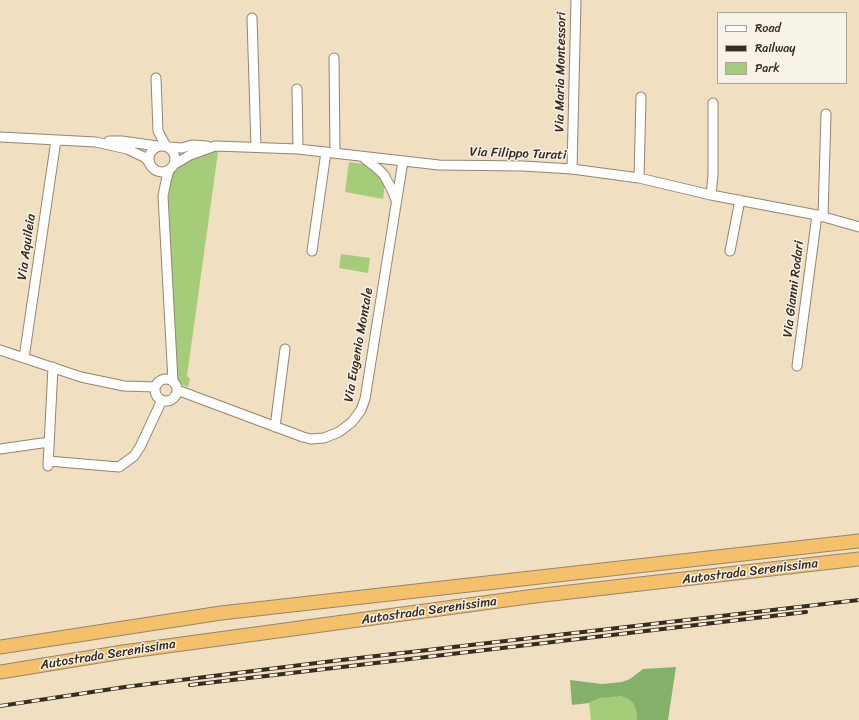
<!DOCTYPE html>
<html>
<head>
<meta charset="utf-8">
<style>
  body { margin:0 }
  #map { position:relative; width:859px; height:720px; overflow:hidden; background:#f0dfc1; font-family:Sriracha,sans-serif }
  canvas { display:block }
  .legend { position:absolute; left:717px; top:12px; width:130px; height:72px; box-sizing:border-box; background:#f7f3e8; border:1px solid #aca397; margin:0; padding:5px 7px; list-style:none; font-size:12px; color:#3b2a1e }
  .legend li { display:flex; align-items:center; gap:8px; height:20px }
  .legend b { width:20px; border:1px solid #aca397 }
</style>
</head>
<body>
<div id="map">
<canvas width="859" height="720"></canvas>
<ul class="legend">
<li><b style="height:5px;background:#fff"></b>Road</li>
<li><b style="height:5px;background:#3b2a1e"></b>Railway</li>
<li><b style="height:11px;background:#a5cd79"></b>Park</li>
</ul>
</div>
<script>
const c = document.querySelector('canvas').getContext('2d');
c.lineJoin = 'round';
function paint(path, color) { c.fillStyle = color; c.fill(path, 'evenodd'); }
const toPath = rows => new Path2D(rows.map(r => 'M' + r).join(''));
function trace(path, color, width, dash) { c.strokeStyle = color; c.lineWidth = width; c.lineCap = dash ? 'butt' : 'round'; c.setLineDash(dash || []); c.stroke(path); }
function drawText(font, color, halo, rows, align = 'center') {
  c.font = font + ' Sriracha,sans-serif'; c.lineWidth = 3; c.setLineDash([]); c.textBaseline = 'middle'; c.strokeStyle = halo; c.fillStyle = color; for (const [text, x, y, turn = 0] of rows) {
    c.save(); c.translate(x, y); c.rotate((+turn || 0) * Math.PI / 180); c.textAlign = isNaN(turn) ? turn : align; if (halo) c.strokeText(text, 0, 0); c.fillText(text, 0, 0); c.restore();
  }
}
const green = toPath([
  [212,151,218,152,187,376,190,379,188,387,181,384,177,378,168,189,170,177,173,172,186,159],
  [349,162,364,164,370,167,377,172,385,184,383,199,345,192],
  [341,254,370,258,368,273,339,268],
  [611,696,621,696,628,699,633,703,636,710,637,720,591,720,589,703,600,698]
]);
const forest = toPath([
  [676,667,668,720,637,720,636,710,633,703,628,699,621,696,600,698,589,703,572,705,570,680,602,684,613,683,622,682,630,679,643,669]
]);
const minor = toPath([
  [252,18,256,147],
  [334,58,335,153],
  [156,78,158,131,166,146],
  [297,89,298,149],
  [0,137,96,142,127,149,146,158,149,163],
  [109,141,122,141,157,146],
  '149 159a13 13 0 1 1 26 0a13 13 0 1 1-26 0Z',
  [169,147,182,148,192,145,207,146],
  [365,159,378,169,384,175,391,188,396,200],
  [175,164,190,155,215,146,298,149,439,165,523,166,572,169,639,178,711,195,817,215,859,227],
  [572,169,576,0],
  [169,170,166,181,163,196,173,381],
  [639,178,641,97],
  [711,195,713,175,713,103],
  [823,217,826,114],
  [312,251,326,152],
  [730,251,740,200],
  [0,350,81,377,124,386,155,387],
  [24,358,56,140],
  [797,366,817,215],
  '155 390a11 11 0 1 1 22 0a11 11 0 1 1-22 0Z',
  [177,390,303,437,311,439,324,438,339,432,352,422,361,410,365,399,403,161],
  [275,427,285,349],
  [0,449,49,442],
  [48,461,119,467,134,456,140,447,162,400],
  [48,466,53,367]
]);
const highway = toPath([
  [0,647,221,613,859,541],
  [0,672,123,652,535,596,859,559]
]);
const rail = toPath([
  [190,685,806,612],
  [0,706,125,687,333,661,859,600]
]);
const streetNames = [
  ["Via Maria Montessori",561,72,-89],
  ["Via Filippo Turati",518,154,2],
  ["Via Aquileia",27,247,-82],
  ["Via Gianni Rodari",794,289,-83],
  ["Via Eugenio Montale",359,345,-80],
  ["Autostrada Serenissima",750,572,-7],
  ["Autostrada Serenissima",429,611,-8],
  ["Autostrada Serenissima",108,655,-9]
];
paint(green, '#a5cd79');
paint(forest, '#84b069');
trace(minor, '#968470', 11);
trace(highway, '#968470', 15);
trace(minor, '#fff', 9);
trace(highway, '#f4c16a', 13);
trace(rail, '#3b2a1e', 4);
trace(rail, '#f7f3e8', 2.5, [8]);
drawText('13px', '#3b2a1e', '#f7f3e8', streetNames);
</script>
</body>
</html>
